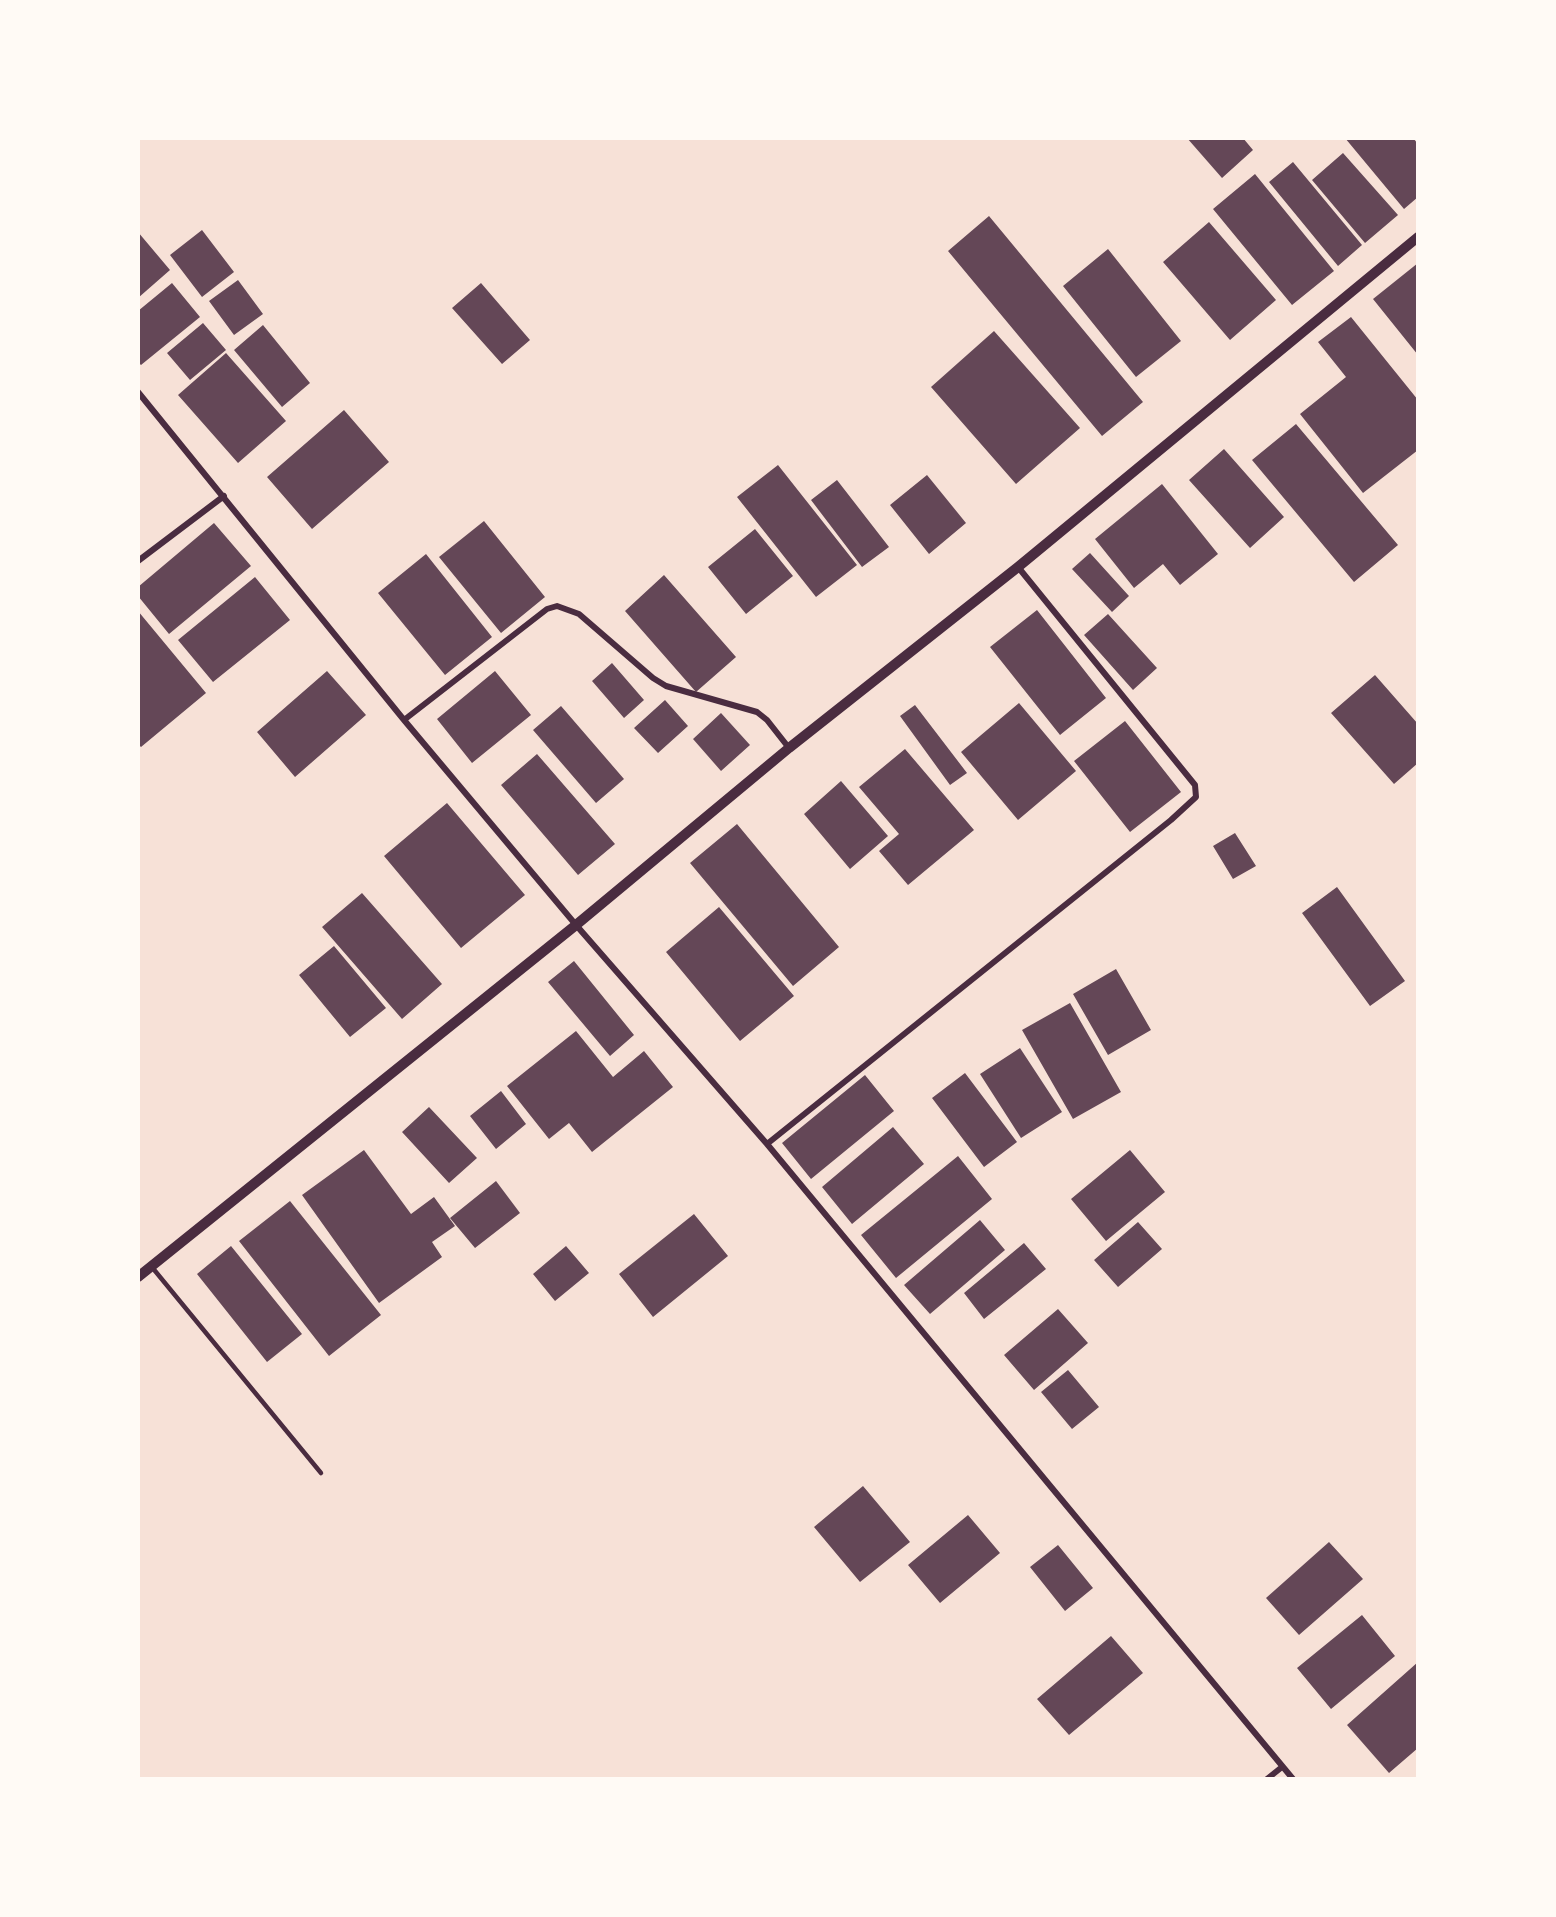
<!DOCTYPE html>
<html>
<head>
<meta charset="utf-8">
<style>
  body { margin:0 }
  #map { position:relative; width:1556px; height:1917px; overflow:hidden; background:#f7e1d7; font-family:Literata,serif }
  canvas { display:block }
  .frame { position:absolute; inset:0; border:140px solid #fffaf5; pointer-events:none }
</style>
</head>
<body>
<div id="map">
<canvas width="1556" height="1917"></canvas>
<div class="frame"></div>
</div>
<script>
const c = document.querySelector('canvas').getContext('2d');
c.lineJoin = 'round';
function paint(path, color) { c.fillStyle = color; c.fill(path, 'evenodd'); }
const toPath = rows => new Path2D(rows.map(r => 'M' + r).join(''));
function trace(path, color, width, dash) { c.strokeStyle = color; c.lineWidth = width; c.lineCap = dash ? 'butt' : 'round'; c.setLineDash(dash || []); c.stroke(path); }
const building = toPath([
  [1187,138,1243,138,1253,150,1222,178],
  [1345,138,1413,138,1418,144,1418,197,1404,209],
  [1343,153,1398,215,1365,243,1312,180],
  [1293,162,1362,245,1338,266,1269,182],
  [1255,174,1334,271,1292,305,1213,209],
  [989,216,1143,402,1102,436,948,251],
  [1209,222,1276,300,1230,340,1163,262],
  [202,230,234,272,202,297,170,255],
  [138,232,170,270,138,298],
  [1108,249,1181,341,1136,377,1063,286],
  [1418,263,1418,355,1373,299],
  [238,280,263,314,234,335,209,301],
  [172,283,200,317,141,365,138,362,138,311],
  [481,283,530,340,502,364,452,308],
  [1351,317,1418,400,1418,450,1363,493,1300,414,1346,377,1318,342],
  [203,323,226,350,190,380,167,353],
  [263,325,310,383,282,407,234,350],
  [994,331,1080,428,1016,484,931,387],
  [226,353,286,421,238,463,178,395],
  [344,410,389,462,312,529,267,477],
  [1296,424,1398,545,1354,582,1252,460],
  [1224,449,1284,517,1250,548,1189,480],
  [778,465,857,565,816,597,737,497],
  [927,475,966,523,929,554,890,505],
  [837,480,889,547,862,567,811,500],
  [1162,484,1218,554,1180,585,1163,564,1134,588,1095,539],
  [484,521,545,597,501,633,439,557],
  [214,523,251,566,169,634,138,596,138,587],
  [755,529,793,576,746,614,708,567],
  [1090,553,1129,596,1112,612,1072,569],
  [426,554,492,637,445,675,378,593],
  [664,575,736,657,696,692,625,611],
  [255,577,290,620,213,682,178,640],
  [1037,610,1106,698,1060,735,990,647],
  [138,611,206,693,141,747,138,744],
  [1108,614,1157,668,1133,690,1084,635],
  [612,663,644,700,624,718,592,681],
  [327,671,366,715,295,777,257,732],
  [495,671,531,715,472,763,437,719],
  [1375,675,1418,724,1418,763,1394,784,1331,713],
  [665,700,688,726,658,753,634,728],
  [1019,703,1076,771,1018,820,961,752],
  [915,705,967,773,950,785,900,716],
  [561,706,624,779,596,803,533,730],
  [721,713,750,745,721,771,693,739],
  [1125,721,1181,792,1130,832,1074,761],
  [905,749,974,830,908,885,879,851,899,834,859,787],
  [537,754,615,844,578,875,501,785],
  [841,781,888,836,850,869,804,814],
  [447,803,525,895,461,948,384,856],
  [737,824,839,947,793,986,690,863],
  [1235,833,1256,866,1233,879,1213,846],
  [1337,887,1405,981,1370,1006,1302,913],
  [362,893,442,984,402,1019,322,927],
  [719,907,794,996,740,1041,666,952],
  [334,946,386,1008,350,1037,299,975],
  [574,961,634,1035,610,1056,548,982],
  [1116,969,1151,1030,1108,1055,1073,994],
  [1070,1003,1121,1092,1073,1119,1022,1030],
  [576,1031,613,1077,644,1051,673,1087,592,1152,569,1123,549,1139,507,1086],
  [1020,1048,1062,1112,1021,1138,980,1074],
  [965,1073,1017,1142,984,1167,932,1098],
  [865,1075,894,1111,811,1179,782,1143],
  [501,1091,526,1124,496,1149,470,1116],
  [429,1107,477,1158,449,1183,402,1132],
  [893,1127,924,1164,852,1224,822,1187],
  [364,1150,411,1214,434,1197,455,1226,432,1242,442,1257,379,1303,302,1195],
  [1130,1150,1165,1192,1106,1241,1071,1199],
  [958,1156,992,1199,896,1278,861,1235],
  [496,1181,520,1213,475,1248,450,1218],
  [290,1201,381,1315,329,1356,239,1241],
  [694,1214,728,1256,653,1317,619,1274],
  [980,1220,1005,1250,930,1314,904,1285],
  [1138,1222,1162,1249,1118,1287,1094,1260],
  [1024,1243,1046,1269,984,1319,964,1293],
  [231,1246,302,1334,267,1362,197,1274],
  [566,1246,589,1273,555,1301,533,1274],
  [1058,1309,1088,1343,1034,1390,1004,1355],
  [1068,1370,1099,1407,1072,1429,1041,1392],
  [863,1486,910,1542,860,1582,814,1527],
  [968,1515,1000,1553,940,1603,908,1565],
  [1329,1542,1363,1579,1299,1635,1266,1598],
  [1058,1545,1093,1588,1065,1611,1030,1567],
  [1362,1615,1395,1656,1331,1709,1297,1668],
  [1111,1636,1143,1673,1069,1735,1037,1699],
  [1418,1662,1418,1748,1389,1773,1347,1725]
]);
const service = toPath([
  [151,1266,321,1473]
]);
const minor = toPath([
  [138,392,404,720,576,925,767,1144,1293,1779],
  [138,561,224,496],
  [404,720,547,609,557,606,579,614,653,678,666,686,757,712,767,720,789,748],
  [767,1144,1171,820,1196,797,1195,785,1018,567],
  [1267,1779,1282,1767]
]);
const tertiary = toPath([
  [138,1277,576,925,789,748,1018,567,1418,237]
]);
paint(building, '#644757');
trace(service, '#4a2c40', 4.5);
trace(minor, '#4a2c40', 6);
trace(tertiary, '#4a2c40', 10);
</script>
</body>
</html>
